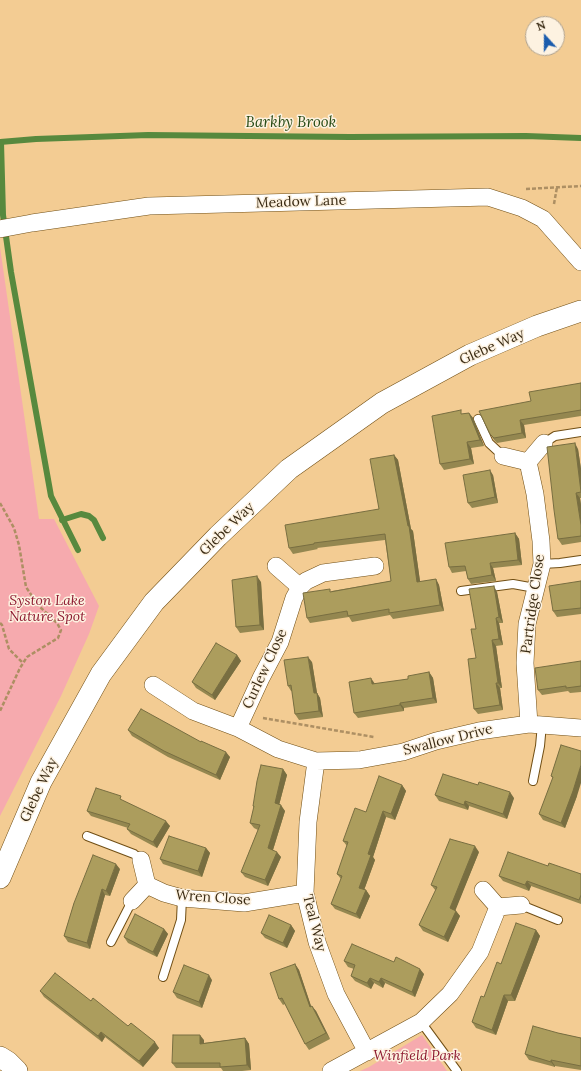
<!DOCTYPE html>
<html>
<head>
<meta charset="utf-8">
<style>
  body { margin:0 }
  #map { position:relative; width:581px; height:1071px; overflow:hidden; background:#f3cc93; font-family:Lora,serif }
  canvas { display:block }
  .north { position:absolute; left:525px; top:16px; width:40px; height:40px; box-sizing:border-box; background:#fdf2e1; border:1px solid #afa28f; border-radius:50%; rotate:339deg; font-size:11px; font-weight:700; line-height:16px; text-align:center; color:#3a2b14 }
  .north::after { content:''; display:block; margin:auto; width:14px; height:18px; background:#1b5cad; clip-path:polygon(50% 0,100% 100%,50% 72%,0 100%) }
</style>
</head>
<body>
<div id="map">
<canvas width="581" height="1071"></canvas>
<div class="north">N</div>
</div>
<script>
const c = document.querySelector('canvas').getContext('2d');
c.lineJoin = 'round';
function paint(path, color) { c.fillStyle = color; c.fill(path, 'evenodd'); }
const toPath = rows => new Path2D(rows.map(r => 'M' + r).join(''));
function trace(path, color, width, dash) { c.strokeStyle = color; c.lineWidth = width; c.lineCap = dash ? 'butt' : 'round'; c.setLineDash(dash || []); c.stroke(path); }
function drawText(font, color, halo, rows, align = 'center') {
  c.font = font + ' Lora,serif'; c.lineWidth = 3; c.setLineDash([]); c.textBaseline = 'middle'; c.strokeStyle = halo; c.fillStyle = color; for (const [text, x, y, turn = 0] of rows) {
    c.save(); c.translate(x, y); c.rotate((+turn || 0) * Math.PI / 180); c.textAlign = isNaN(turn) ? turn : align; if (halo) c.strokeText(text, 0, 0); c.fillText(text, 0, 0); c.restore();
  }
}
const green = toPath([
  [0,247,39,519,54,519,99,606,89,634,61,696,0,816],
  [422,1035,447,1071,360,1071,369,1067]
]);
const stream = toPath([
  [0,142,36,139,148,135,350,137,526,136,581,138],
  [1,142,3,215,11,272,51,496,78,550],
  [62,520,81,514,89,516,94,520,103,538]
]);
const path = toPath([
  [526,189,581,186],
  [554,204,557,187],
  [0,503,14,528,19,545,26,587,38,605,57,623,61,630,58,638,27,657,20,668,0,711],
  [0,623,2,625,9,649,23,663],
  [263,718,374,737]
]);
const service = toPath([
  [478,419,489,443,503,456],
  [544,443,555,436,581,432],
  [542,564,560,563,581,560],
  [461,591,513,584,535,588],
  [533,781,540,746,542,724],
  [87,836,134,854,141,860],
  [521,905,558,920],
  [111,942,132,901],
  [163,977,181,920,182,898],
  [421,1022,457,1071]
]);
const minor = toPath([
  [0,229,32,223,149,206,488,197,522,208,543,219,581,262],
  [503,456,528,462,544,443],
  [528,462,535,494,541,541,542,564,527,624,525,663,529,724],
  [276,566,300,587],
  [153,685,193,711,238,728,278,749,316,761,359,760,403,752,436,741,479,731,529,724,581,728],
  [238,728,261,678,280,642,294,598,300,587,306,581,323,573,375,566],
  [316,761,308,822,305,893,317,942,336,994,367,1052],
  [147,885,164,893,182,898,244,903,305,893],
  [483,890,498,907,521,905],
  [132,901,147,885,141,860],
  [331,1071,421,1022,450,994,480,952,498,907]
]);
const tertiary = toPath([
  [0,878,41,782,101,674,154,602,218,536,289,469,382,403,470,355,537,326,581,311],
  [0,1057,8,1062,17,1071]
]);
const wall = toPath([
  [581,383,581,416,524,425,526,438,497,443,494,440,490,434,531,401],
  [469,413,473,418,484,446,471,448,474,464,444,470,440,464,463,414],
  [578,449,581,469,581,498,580,498,581,505,581,542,562,545,558,539],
  [394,455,398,460,411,529,413,531,420,582,436,579,439,585,444,611,393,619,390,615,352,622,349,617,310,623,307,618,332,591,391,581,385,540,317,548,318,549,293,554,289,548,379,509],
  [493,475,498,503,472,508,468,503],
  [515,533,519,539,522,565,493,568,496,581,471,584,468,579,466,571,452,573,449,567],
  [581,581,581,614,557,617,553,611],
  [261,582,264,630,240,633,236,627],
  [497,592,503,623,499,623,503,645,496,646,502,688,500,688,503,710,478,714,474,709,476,658,476,629],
  [237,655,241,661,215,700,196,688,192,682],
  [581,661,581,692,570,693,568,691,542,695,538,690],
  [312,662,317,693,320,698,323,717,299,720,295,714,292,691,291,691,288,686],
  [429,672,433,678,437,703,404,708,404,711,358,718,354,713,375,684,408,679],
  [128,730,201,742,230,757,220,780,168,757,132,736],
  [561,745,577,796,565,828,543,820,539,814,553,778,551,776],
  [283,769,287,775,279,805,285,811,273,850,281,857,268,886,245,877,241,872,258,830,254,828,250,823,254,808,253,806],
  [402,785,406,791,395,820,386,817,373,857,375,860,364,890,366,890,370,896,360,919,335,909,331,904,341,879,337,874,347,846,343,841,366,812],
  [435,795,514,798,507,819,469,806,468,810,439,801],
  [124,801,170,826,157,848,131,834,127,829,128,828,91,816,87,811],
  [206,848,210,853,202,877,163,864,160,859],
  [479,852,455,910,456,911,460,916,448,942,423,931,419,925,436,891,431,885],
  [548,866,581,874,581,904,531,886,529,891,503,881,499,876],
  [120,869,110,896,105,895,90,949,68,942,64,936,74,903],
  [291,925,295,931,287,948,265,938,261,933],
  [164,929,168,934,157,957,128,943,124,937],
  [536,930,540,936,515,1001,508,1001,496,1035,476,1028,472,1022,484,997,501,964],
  [344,961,394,962,424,974,415,997,385,983,383,988,374,983,371,989,355,981,351,976,354,969,348,967],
  [295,964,299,970,311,1006,316,1011,330,1039,309,1050,305,1044,285,1004,283,1005,279,999],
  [212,980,202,1008,177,998,173,992],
  [40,991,91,1001,159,1048,143,1067,105,1037,102,1042,44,997],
  [558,1033,581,1038,581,1070,555,1066,555,1067,529,1060,525,1054],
  [245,1038,249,1044,251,1070,242,1071,223,1071,221,1068,176,1068,172,1063,204,1040,204,1043]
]);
const shadedWall = toPath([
  [469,413,473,418,484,446,480,440],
  [520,420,524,425,526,438,522,433],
  [467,442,471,448,474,464,470,459],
  [575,443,578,449,581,469,581,493],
  [394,455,398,460,411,529,413,531,421,588,417,582,408,526],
  [490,470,493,475,498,503,495,497],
  [576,493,580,498,581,505,581,525],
  [515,533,519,539,522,565,518,560],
  [490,563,493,568,496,581,492,575],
  [257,576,261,582,264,630,260,625],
  [436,579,439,585,444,611,440,605],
  [494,586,497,592,503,623,499,617],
  [496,618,499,623,503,645,499,639],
  [492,640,496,646,502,688,498,683],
  [237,655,241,661,215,700,212,695],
  [308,657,312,662,317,693,320,698,323,717,319,711,314,693],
  [429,672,433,678,437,703,433,698],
  [371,678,375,684,372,684],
  [496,683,500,688,503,710,500,705],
  [400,703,404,708,404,711,400,705],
  [226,752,230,757,220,780,216,775],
  [581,765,581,783,577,796,565,828,561,823],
  [283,769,287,775,278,809,275,803],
  [402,785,406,791,395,820,391,814],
  [510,792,514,798,507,819,503,814],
  [465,801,469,806,468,810,464,805],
  [281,805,285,811,272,853,268,848],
  [383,811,386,817,373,857,375,860,363,893,359,888,368,854],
  [166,821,170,826,157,848,153,842],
  [475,846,479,852,454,914,450,908],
  [206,848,210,853,202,877,198,871],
  [277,852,281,857,268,886,265,880],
  [116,864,120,869,110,896,106,891],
  [527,881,531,886,529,891,525,885],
  [102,889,105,895,90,949,87,943],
  [366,890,370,896,360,919,356,914],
  [456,911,460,916,448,942,444,937],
  [291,925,295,931,287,948,283,943],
  [164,929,168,934,157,957,153,952],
  [536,930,540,936,515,1001,511,995],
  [295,964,299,970,313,1012,310,1007],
  [420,969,424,974,415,997,412,992],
  [209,975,212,980,202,1008,199,1002],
  [370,978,374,983,371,989,367,983],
  [381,978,385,983,383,988,379,982],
  [504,995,508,1001,496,1035,492,1030],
  [312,1006,316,1011,330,1039,326,1033],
  [101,1032,105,1037,102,1042,98,1036],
  [200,1035,204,1040,204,1049,200,1044],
  [245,1038,249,1044,251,1070,247,1065],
  [155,1042,159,1048,143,1067,139,1061],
  [551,1060,555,1066,555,1067,551,1062]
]);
const building = toPath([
  [581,383,581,410,520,420,522,433,494,438,490,434,479,411,531,401,529,392,581,383],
  [461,410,461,414,469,413,480,440,467,442,470,459,440,464,432,416,461,410],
  [575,443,581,492,576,493,581,525,581,536,558,539,554,510,547,447,575,443],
  [394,455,408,526,409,526,417,582,436,579,440,605,389,613,389,609,348,616,347,611,307,618,303,593,330,589,330,592,391,581,385,534,314,543,314,544,289,548,285,525,379,509,370,459,394,455],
  [490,470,495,497,468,503,463,475,490,470],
  [515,533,518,560,490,563,492,575,468,579,465,566,449,567,445,543,515,533],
  [257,576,260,625,236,627,232,580,257,576],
  [581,581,581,608,553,611,549,586,581,581],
  [494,586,499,617,496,618,499,639,492,640,498,683,496,683,500,705,474,709,468,659,476,658,471,629,476,629,469,589,494,586],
  [216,643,237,655,212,695,192,682,216,643],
  [308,657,314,693,317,693,319,711,295,714,291,685,288,686,284,660,308,657],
  [581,661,581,686,566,688,566,686,538,690,535,668,581,661],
  [429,672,433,698,400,703,400,705,354,713,349,682,371,678,372,684,408,679,408,676,429,672],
  [141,709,201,742,201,741,226,752,216,775,164,751,128,730,141,709],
  [561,745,581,751,581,765,573,791,561,823,539,814,553,777,551,776,561,745],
  [261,765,283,769,275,803,281,805,268,848,277,852,265,880,241,872,260,825,250,823,254,806,253,806,257,781,261,765],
  [443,774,478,785,479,782,510,792,503,814,465,801,464,805,435,795,443,774],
  [379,776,402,785,391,814,383,811,368,854,371,855,359,888,366,890,356,914,331,904,342,876,337,874,348,842,343,841,355,808,366,812,379,776],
  [96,788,121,796,120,799,166,821,153,842,127,829,130,824,87,811,96,788],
  [169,836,206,848,198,871,160,859,169,836],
  [450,839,475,846,450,908,456,911,444,937,419,925,437,887,431,885,450,839],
  [508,852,548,866,549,863,581,874,581,895,579,900,527,881,525,885,499,876,508,852],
  [93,855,116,864,106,891,102,889,87,943,64,936,74,903,93,855],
  [135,914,164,929,153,952,124,937,135,914],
  [269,915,291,925,283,943,261,933,269,915],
  [516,923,536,930,511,995,504,995,492,1030,472,1022,481,996,484,997,497,962,501,964,516,923],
  [352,944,394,962,396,957,420,969,412,992,381,978,379,982,370,978,367,983,351,976,355,965,344,961,352,944],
  [295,964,310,1007,312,1006,326,1033,305,1044,282,998,279,999,270,973,295,964],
  [184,965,209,975,199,1002,173,992,184,965],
  [55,973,91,1001,93,998,128,1026,131,1023,155,1042,139,1061,101,1032,98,1036,40,991,55,973],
  [533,1026,558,1033,581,1038,581,1066,551,1060,551,1062,525,1054,533,1026],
  [173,1035,200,1035,200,1044,245,1038,247,1065,220,1067,220,1063,172,1063,173,1035]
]);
const streetNames = [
  ["Meadow Lane",301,202,-2],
  ["Glebe Way",492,347,-24],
  ["Glebe Way",227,529,-44],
  ["Partridge Close",533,604,-82],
  ["Curlew Close",265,669,-65],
  ["Swallow Drive",448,740,-14],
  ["Glebe Way",39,790,-65],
  ["Wren Close",213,898,4],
  ["Teal Way",314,923,76]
];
const parkNames = [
  ["Syston Lake",47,601],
  ["Nature Spot",47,617],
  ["Winfield Park",417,1056]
];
const waterNames = [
  ["Barkby Brook",291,123]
];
paint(green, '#f6aaae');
trace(stream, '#57893e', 6);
trace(service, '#714f15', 10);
trace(minor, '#714f15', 18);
trace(tertiary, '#714f15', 22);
trace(path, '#ad8f63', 2.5, [4, 2]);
trace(service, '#fff', 8);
trace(minor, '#fff', 17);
trace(tertiary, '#fff', 21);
paint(wall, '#948750');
paint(shadedWall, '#786e41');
paint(building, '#ac9d5d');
trace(building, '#786e41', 1);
drawText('14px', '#3a2b14', '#fdf2e1', streetNames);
drawText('italic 14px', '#8e1b31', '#fdf2e1', parkNames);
drawText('italic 15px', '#274a14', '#fdf2e1', waterNames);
</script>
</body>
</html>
